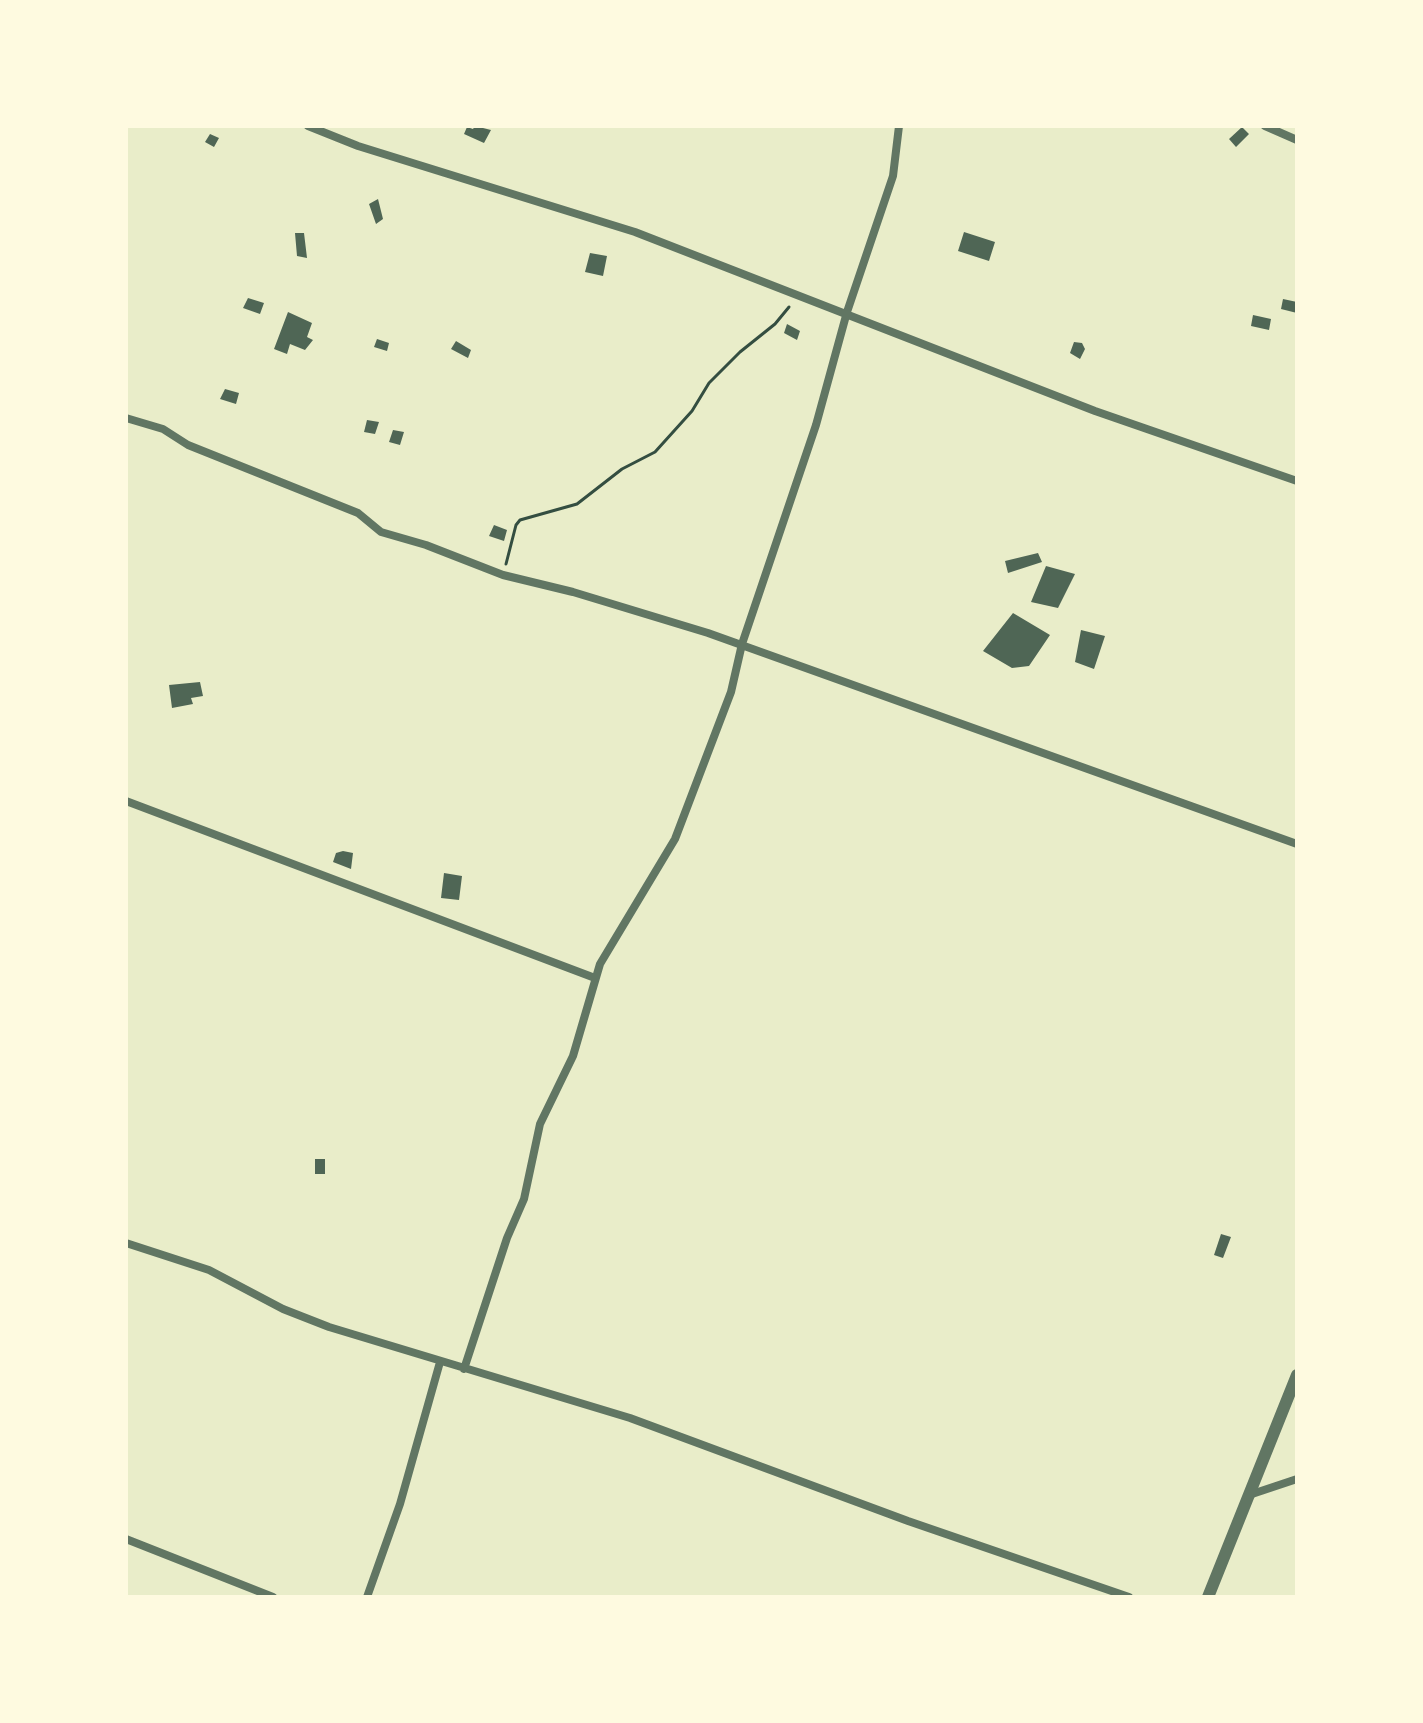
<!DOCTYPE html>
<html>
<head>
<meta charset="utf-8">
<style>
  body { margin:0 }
  #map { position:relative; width:1423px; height:1723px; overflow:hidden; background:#e9edc9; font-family:"Titillium Web",sans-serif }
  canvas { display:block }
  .frame { position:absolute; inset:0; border:128px solid #fefae0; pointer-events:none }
</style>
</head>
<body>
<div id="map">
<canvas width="1423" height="1723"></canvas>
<div class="frame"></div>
</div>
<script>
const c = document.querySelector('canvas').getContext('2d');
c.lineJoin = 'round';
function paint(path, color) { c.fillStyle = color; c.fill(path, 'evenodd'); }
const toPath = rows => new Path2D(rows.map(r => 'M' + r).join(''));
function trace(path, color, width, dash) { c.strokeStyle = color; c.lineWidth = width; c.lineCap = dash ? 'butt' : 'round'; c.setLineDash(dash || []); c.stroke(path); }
const building = toPath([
  [475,126,491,130,484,143,464,134,467,127,473,129],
  [1242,127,1249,134,1236,147,1229,139],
  [210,134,219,138,214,147,205,142],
  [378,199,383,219,376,224,369,204],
  [964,232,995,242,989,261,958,251],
  [295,233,304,233,307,258,297,256],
  [590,253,607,256,603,276,585,272],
  [248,298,264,303,260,314,243,308],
  [1283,299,1297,302,1297,313,1281,309],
  [288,312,312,323,307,337,313,340,305,350,290,344,287,354,274,349],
  [1253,315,1271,319,1269,330,1251,326],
  [787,324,800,331,797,340,784,333],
  [377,339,389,343,387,351,374,347],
  [456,341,471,350,468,358,451,349],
  [1074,342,1082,343,1085,349,1080,359,1070,353],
  [225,389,239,393,236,404,220,399],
  [367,420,379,422,375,434,364,432],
  [393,430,404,432,400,445,389,442],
  [494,525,507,530,504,541,489,536],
  [1038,553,1042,562,1008,573,1005,561],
  [1046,566,1075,574,1058,608,1031,602],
  [1013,613,1050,635,1029,666,1012,668,983,651],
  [1081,630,1105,636,1094,669,1075,662],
  [200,682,203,696,191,698,193,704,172,708,169,685],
  [343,851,353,853,351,869,333,862,336,853],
  [444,873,462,876,459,900,441,898],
  [315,1159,325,1159,325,1174,315,1174],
  [1221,1234,1231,1237,1223,1258,1214,1255]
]);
const path = toPath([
  [506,564,516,525,520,520,577,504,622,469,655,452,692,411,709,383,740,352,775,324,789,307]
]);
const minor = toPath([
  [308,126,358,146,635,232,1095,411,1297,481],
  [1265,126,1297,140],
  [126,418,163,429,188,445,358,513,381,532,426,545,503,575,573,592,708,633,1297,844],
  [126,801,595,978],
  [126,1243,209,1270,283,1309,329,1327,630,1418,908,1521,1129,1597],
  [464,1369,507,1238,524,1199,540,1124,573,1056,600,964,675,839,731,692,742,644,816,425,847,312,893,176,899,126],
  [1249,1495,1297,1479],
  [126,1539,273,1597],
  [367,1597,400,1504,440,1362]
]);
const tertiary = toPath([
  [1208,1597,1297,1375]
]);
paint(building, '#4f6655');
trace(path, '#344e41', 3);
trace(minor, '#617663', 8);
trace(tertiary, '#617663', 12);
</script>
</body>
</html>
